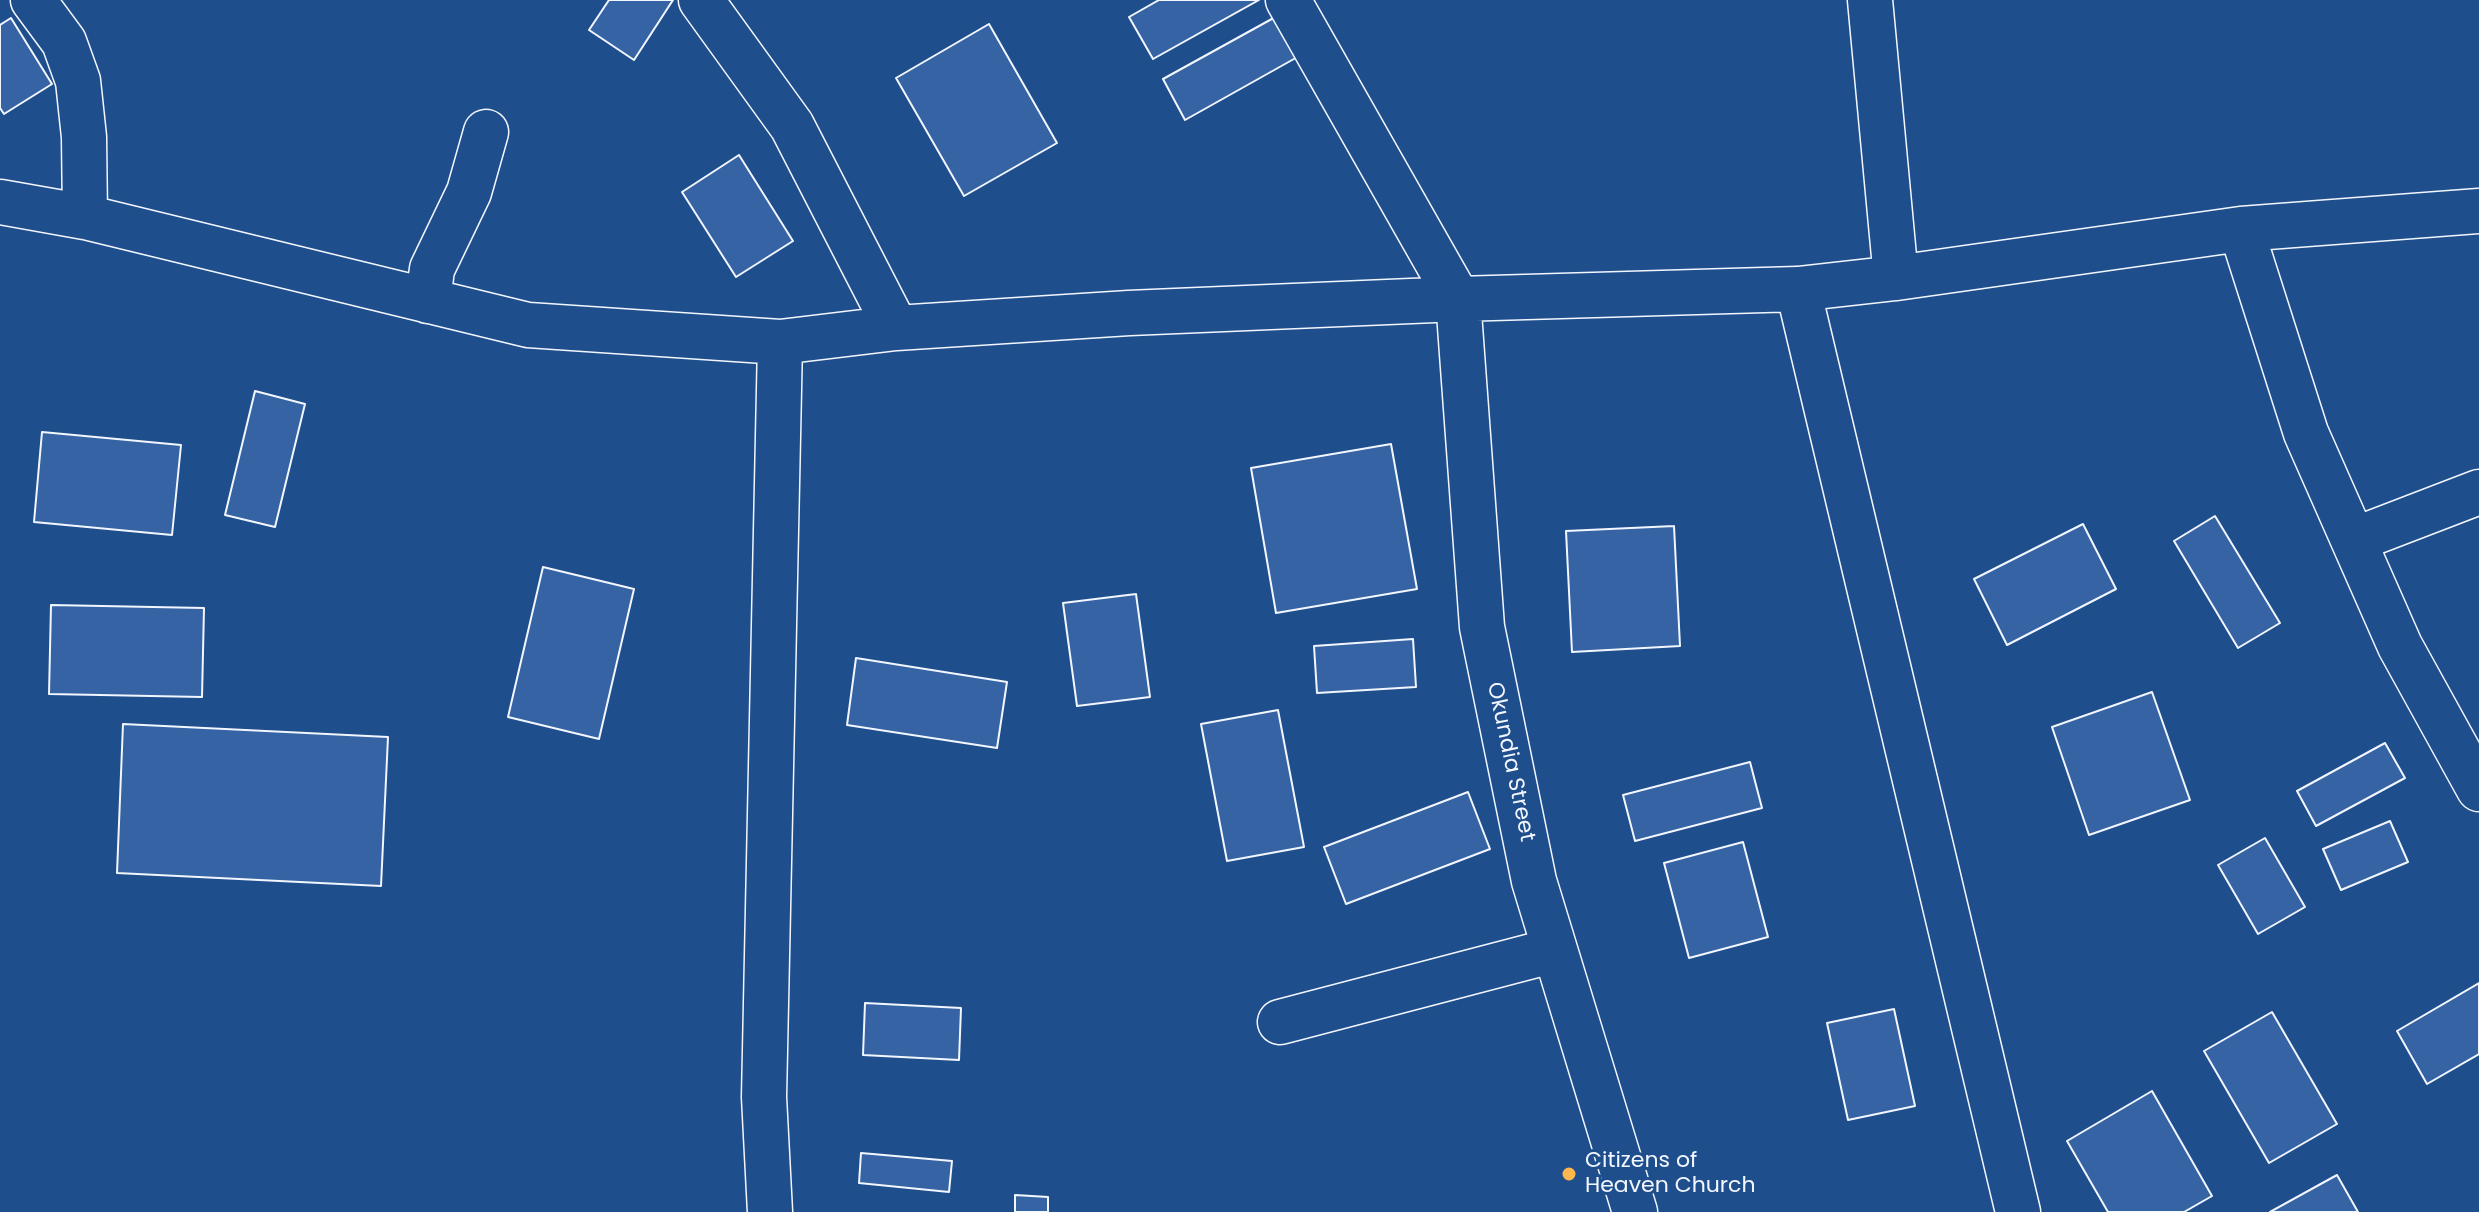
<!DOCTYPE html>
<html>
<head>
<meta charset="utf-8">
<style>
  body { margin:0 }
  canvas { display:block; background:#1f4e8c }
</style>
</head>
<body>
<canvas width="2479" height="1212"></canvas>
<script>
const c = document.querySelector('canvas').getContext('2d');
c.lineJoin = 'round';
function paint(path, color) { c.fillStyle = color; c.fill(path, 'evenodd'); }
const toPath = rows => new Path2D(rows.map(r => 'M' + r).join(''));
function trace(path, color, width, dash) { c.strokeStyle = color; c.lineWidth = width; c.lineCap = dash ? 'butt' : 'round'; c.setLineDash(dash || []); c.stroke(path); }
function drawText(font, color, halo, rows, align = 'center') {
  c.font = font + ' Poppins,sans-serif'; c.lineWidth = 6; c.setLineDash([]); c.textBaseline = 'middle'; c.strokeStyle = halo; c.fillStyle = color; for (const [text, x, y, turn = 0] of rows) {
    c.save(); c.translate(x, y); c.rotate((+turn || 0) * Math.PI / 180); c.textAlign = isNaN(turn) ? turn : align; if (halo) c.strokeText(text, 0, 0); c.fillText(text, 0, 0); c.restore();
  }
}
const building = toPath([
  [609,0,673,0,634,60,589,30,609,0],
  [1159,0,1259,0,1153,59,1129,17,1159,0],
  [1279,15,1301,55,1185,120,1163,79,1279,15],
  [11,18,52,84,4,114,0,108,0,25,11,18],
  [989,24,1057,143,964,196,896,78,989,24],
  [739,155,793,241,736,277,682,192,739,155],
  [255,391,305,404,275,527,225,515,255,391],
  [42,432,181,445,172,535,34,522,42,432],
  [1391,444,1417,589,1276,613,1251,468,1391,444],
  [2215,516,2280,623,2238,648,2174,541,2215,516],
  [2083,524,2116,589,2007,645,1974,579,2083,524],
  [1674,526,1680,646,1572,652,1566,531,1674,526],
  [543,567,634,589,599,739,508,717,543,567],
  [1136,594,1150,697,1077,706,1063,603,1136,594],
  [51,605,204,608,202,697,49,694,51,605],
  [1413,639,1416,687,1317,693,1314,646,1413,639],
  [856,658,1007,682,997,748,847,725,856,658],
  [2152,692,2190,800,2089,835,2052,727,2152,692],
  [1278,710,1304,847,1227,861,1201,724,1278,710],
  [123,724,388,737,381,886,117,873,123,724],
  [2385,743,2405,778,2316,826,2297,791,2385,743],
  [1750,762,1762,808,1635,841,1623,795,1750,762],
  [1468,792,1490,849,1346,904,1324,847,1468,792],
  [2390,821,2408,862,2341,890,2323,849,2390,821],
  [2265,838,2305,907,2258,934,2218,865,2265,838],
  [1743,842,1768,937,1689,958,1664,863,1743,842],
  [2479,983,2479,1054,2427,1084,2397,1031,2479,983],
  [865,1003,961,1008,959,1060,863,1055,865,1003],
  [1894,1009,1915,1106,1848,1120,1827,1023,1894,1009],
  [2272,1012,2337,1124,2269,1163,2204,1051,2272,1012],
  [2152,1091,2212,1196,2184,1212,2108,1212,2067,1141,2152,1091],
  [861,1153,952,1161,949,1192,859,1183,861,1153],
  [2337,1175,2358,1212,2270,1212,2337,1175],
  [1015,1195,1048,1197,1048,1212,1015,1212,1015,1195]
]);
const minor = toPath([
  [33,0,64,42,78,81,84,137,85,217],
  [701,0,792,126,896,328],
  [1288,0,1458,299,1482,627,1534,881,1635,1212],
  [1870,0,1896,278],
  [0,202,85,217,528,325,780,342,896,328,1129,313,1458,299,1798,289,1896,278,2241,229,2479,211],
  [2241,229,2306,433,2400,646,2479,789],
  [1798,289,2018,1212],
  [428,301,432,269,469,192,486,132],
  [2354,540,2479,492],
  [1280,1022,1555,950],
  [770,1212,764,1097,780,342]
]);
const markers = [
  [1569,1174,8,"#ffb74d"]
];
const streetNames = [
  ["Okundia Street",1510,762,78]
];
const poiNames = [
  ["Citizens of",1585,1161],
  ["Heaven Church",1585,1186]
];
paint(building, '#3563a3');
trace(building, '#f2f6ff', 2);
trace(minor, '#f2f6ff', 47);
trace(minor, '#1f4e8c', 44);
for (const [x, y, r, color] of markers) { const dot = new Path2D(); dot.arc(x, y, r, 0, 2 * Math.PI); c.fillStyle = color; c.fill(dot); trace(dot, '#1f4e8c', 3); }
drawText('22px', '#f2f6ff', '#1f4e8c', streetNames);
drawText('22px', '#f2f6ff', '#1f4e8c', poiNames, 'left');
</script>
</body>
</html>
